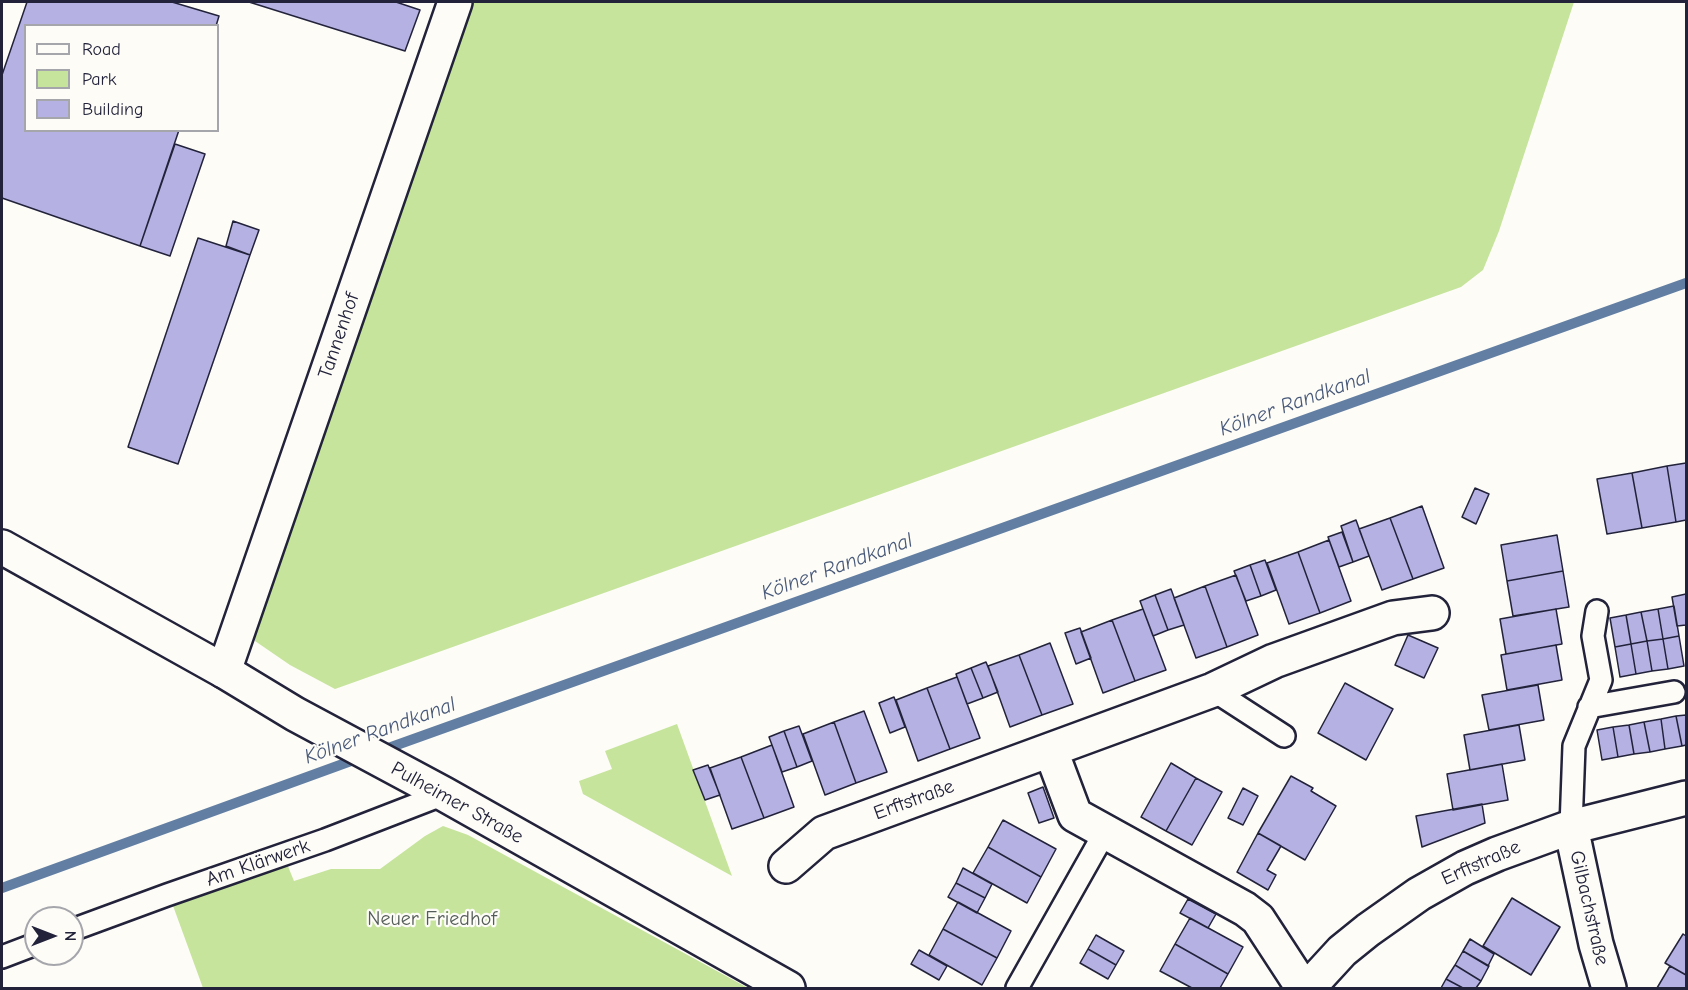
<!DOCTYPE html>
<html>
<head>
<meta charset="utf-8">
<style>
  body { margin:0 }
  #map { position:relative; width:1688px; height:990px; overflow:hidden; background:#fdfcf7; font-family:"Comic Neue",sans-serif }
  canvas { display:block }
  .frame { position:absolute; inset:0; border:3px solid #22223b; pointer-events:none }
  .legend { position:absolute; left:24px; top:24px; width:195px; height:108px; box-sizing:border-box; background:#fdfcf7; border:2px solid #a5a5ac; margin:0; padding:8px 10px; list-style:none; font-size:18px; color:#22223b }
  .legend li { display:flex; align-items:center; gap:12px; height:30px }
  .legend b { width:30px; border:2px solid #a5a5ac }
  .north { position:absolute; left:24px; top:906px; width:60px; height:60px; box-sizing:border-box; background:#fdfcf7; border:2px solid #a5a5ac; border-radius:50%; rotate:90deg; font-size:16px; font-weight:700; line-height:24px; text-align:center; color:#22223b }
  .north::after { content:''; display:block; margin:auto; width:21px; height:27px; background:#22223b; clip-path:polygon(50% 0,100% 100%,50% 72%,0 100%) }
</style>
</head>
<body>
<div id="map">
<canvas width="1688" height="990"></canvas>
<div class="frame"></div>
<ul class="legend">
<li><b style="height:8px;background:#fdfcf7"></b>Road</li>
<li><b style="height:16px;background:#c6e49c"></b>Park</li>
<li><b style="height:16px;background:#b5b1e2"></b>Building</li>
</ul>
<div class="north">N</div>
</div>
<script>
const c = document.querySelector('canvas').getContext('2d');
c.lineJoin = 'round';
function paint(path, color) { c.fillStyle = color; c.fill(path, 'evenodd'); }
const toPath = rows => new Path2D(rows.map(r => 'M' + r).join(''));
function trace(path, color, width, dash) { c.strokeStyle = color; c.lineWidth = width; c.lineCap = dash ? 'butt' : 'round'; c.setLineDash(dash || []); c.stroke(path); }
function drawText(font, color, halo, rows, align = 'center') {
  c.font = font + ' "Comic Neue",sans-serif'; c.lineWidth = 4.5; c.setLineDash([]); c.textBaseline = 'middle'; c.strokeStyle = halo; c.fillStyle = color; for (const [text, x, y, turn = 0] of rows) {
    c.save(); c.translate(x, y); c.rotate((+turn || 0) * Math.PI / 180); c.textAlign = isNaN(turn) ? turn : align; if (halo) c.strokeText(text, 0, 0); c.fillText(text, 0, 0); c.restore();
  }
}
const green = toPath([
  [471,2,1574,2,1499,231,1483,270,1461,287,335,689,290,665,255,641,254,626],
  [677,724,732,876,583,794,579,781,612,769,605,751],
  [443,826,468,835,748,988,203,988,172,903,287,864,294,881,331,869,380,869,425,836]
]);
const stream = toPath([
  [380,751,1686,283],
  [2,888,362,757]
]);
const building = toPath([
  [27,2,172,2,219,16,216,26,26,26,26,130,179,130,140,246,2,198,2,75,27,2],
  [249,2,396,2,420,10,405,51,249,2],
  [175,144,205,154,170,256,140,246,175,144],
  [233,221,259,230,250,255,226,246,233,221],
  [198,238,250,255,178,464,128,447,198,238],
  [1686,463,1686,520,1676,522,1667,466,1686,463],
  [1667,466,1676,522,1642,528,1632,473,1667,466],
  [1632,473,1642,528,1607,534,1597,479,1632,473],
  [1475,488,1489,494,1476,524,1462,517,1475,488],
  [1422,506,1444,568,1413,579,1390,518,1422,506],
  [1390,518,1413,579,1382,590,1359,529,1390,518],
  [1356,520,1369,556,1353,562,1341,526,1356,520],
  [1342,532,1353,562,1339,567,1328,537,1342,532],
  [1557,535,1563,571,1507,581,1501,545,1557,535],
  [1329,540,1351,601,1320,613,1298,552,1329,540],
  [1298,552,1320,613,1289,624,1267,563,1298,552],
  [1265,560,1276,590,1261,596,1250,565,1265,560],
  [1250,565,1261,596,1246,601,1234,571,1250,565],
  [1563,571,1569,607,1513,616,1507,581,1563,571],
  [1236,575,1258,635,1227,647,1205,586,1236,575],
  [1205,586,1227,647,1196,658,1174,598,1205,586],
  [1171,589,1184,625,1168,630,1155,595,1171,589],
  [1686,594,1686,625,1677,626,1672,597,1686,594],
  [1155,595,1168,630,1153,636,1140,601,1155,595],
  [1674,606,1679,636,1663,639,1658,609,1674,606],
  [1143,609,1166,670,1135,681,1112,620,1143,609],
  [1556,609,1562,644,1506,654,1500,619,1556,609],
  [1658,609,1663,639,1647,641,1641,612,1658,609],
  [1641,612,1647,641,1631,644,1626,615,1641,612],
  [1626,615,1631,644,1615,647,1610,618,1626,615],
  [1112,620,1135,681,1103,693,1081,632,1112,620],
  [1080,628,1091,658,1076,664,1065,633,1080,628],
  [1408,635,1438,648,1424,678,1395,665,1408,635],
  [1679,636,1684,666,1668,669,1663,639,1679,636],
  [1663,639,1668,669,1652,671,1647,641,1663,639],
  [1647,641,1652,671,1636,674,1631,644,1647,641],
  [1050,643,1073,704,1042,715,1019,655,1050,643],
  [1631,644,1636,674,1620,677,1615,647,1631,644],
  [1556,645,1562,680,1507,690,1501,655,1556,645],
  [1019,655,1042,715,1010,727,988,666,1019,655],
  [986,662,998,692,983,698,971,668,986,662],
  [971,668,983,698,967,704,956,674,971,668],
  [957,677,980,738,950,749,927,688,957,677],
  [1345,683,1393,709,1366,760,1318,733,1345,683],
  [1538,685,1544,720,1489,730,1482,695,1538,685],
  [927,688,950,749,918,761,896,700,927,688],
  [894,697,905,727,890,733,879,703,894,697],
  [864,711,887,772,856,783,834,722,864,711],
  [1686,715,1686,745,1682,746,1676,716,1686,715],
  [1676,716,1682,746,1665,749,1661,719,1676,716],
  [1661,719,1665,749,1650,752,1644,722,1661,719],
  [834,722,856,783,825,795,803,734,834,722],
  [1644,722,1650,752,1634,754,1629,725,1644,722],
  [1519,725,1525,760,1470,770,1464,735,1519,725],
  [1629,725,1634,754,1618,757,1613,727,1629,725],
  [799,726,812,761,797,767,784,731,799,726],
  [1613,727,1618,757,1602,760,1597,730,1613,727],
  [784,731,797,767,782,772,769,737,784,731],
  [772,745,794,807,764,818,741,757,772,745],
  [741,757,764,818,732,829,710,768,741,757],
  [1171,763,1196,778,1166,831,1141,817,1171,763],
  [1502,764,1508,800,1453,810,1447,774,1502,764],
  [708,765,720,795,705,800,693,770,708,765],
  [1291,776,1313,788,1311,791,1336,806,1305,860,1258,833,1291,776],
  [1196,778,1222,792,1192,845,1166,831,1196,778],
  [1043,787,1054,818,1039,823,1028,793,1043,787],
  [1243,788,1258,796,1243,825,1228,818,1243,788],
  [1482,804,1485,823,1422,847,1416,816,1482,804],
  [1003,820,1056,849,1041,877,988,847,1003,820],
  [1258,833,1281,846,1267,870,1276,875,1268,890,1237,872,1258,833],
  [988,847,1041,877,1027,903,973,873,988,847],
  [963,868,992,884,985,898,956,883,963,868],
  [956,883,985,898,977,913,948,897,956,883],
  [1512,898,1560,927,1531,975,1483,946,1512,898],
  [1188,899,1216,914,1208,928,1180,913,1188,899],
  [958,902,1011,931,997,958,943,929,958,902],
  [1190,918,1243,947,1228,974,1175,944,1190,918],
  [943,929,997,958,982,985,929,955,943,929],
  [1683,934,1686,936,1686,975,1665,963,1683,934],
  [1096,935,1124,951,1116,965,1088,949,1096,935],
  [1470,939,1494,954,1488,966,1463,951,1470,939],
  [1175,944,1228,974,1220,988,1192,988,1160,971,1175,944],
  [1088,949,1116,965,1108,979,1080,963,1088,949],
  [919,950,947,966,939,980,911,964,919,950],
  [1463,951,1489,966,1481,981,1455,965,1463,951],
  [1455,965,1481,981,1476,988,1463,988,1446,979,1455,965],
  [1670,966,1686,975,1686,988,1657,988,1670,966],
  [1446,979,1463,988,1441,988,1446,979]
]);
const lane = toPath([
  [1213,690,1284,736],
  [1589,707,1674,692],
  [1571,827,1574,746,1601,680,1593,636,1597,611],
  [72,930,167,895,325,840,444,794],
  [2,957,36,944],
  [1017,988,1105,832]
]);
const street = toPath([
  [224,671,455,2],
  [1051,751,1075,815,1245,909,1258,919,1303,988],
  [1571,827,1596,944,1609,988],
  [786,866,824,833,1213,690,1274,661,1393,618,1432,613],
  [1308,988,1342,951,1368,930,1419,894,1465,868,1497,854,1571,827,1686,798]
]);
const secondary = toPath([
  [2,547,224,671,295,714,444,794,788,988]
]);
const streetNames = [
  ["Tannenhof",339,336,-71],
  ["Erftstraße",914,800,-20],
  ["Pulheimer Straße",457,803,29],
  ["Am Klärwerk",258,863,-19],
  ["Erftstraße",1481,863,-24],
  ["Gilbachstraße",1589,908,77]
];
const parkNames = [
  ["Neuer Friedhof",432,919]
];
const waterNames = [
  ["Kölner Randkanal",1295,403,-20],
  ["Kölner Randkanal",837,567,-20],
  ["Kölner Randkanal",380,731,-20]
];
paint(green, '#c6e49c');
trace(stream, '#627fa3', 10);
paint(building, '#b5b1e2');
trace(building, '#22223b', 1.5);
trace(lane, '#22223b', 26);
trace(street, '#22223b', 38);
trace(secondary, '#22223b', 38);
trace(lane, '#fdfcf7', 21);
trace(street, '#fdfcf7', 33);
trace(secondary, '#fdfcf7', 33);
drawText('20px', '#22223b', '#fdfcf7', streetNames);
drawText('20px', '#535c58', '#fdfcf7', parkNames);
drawText('italic 21px', '#475878', '#fdfcf7', waterNames);
</script>
</body>
</html>
